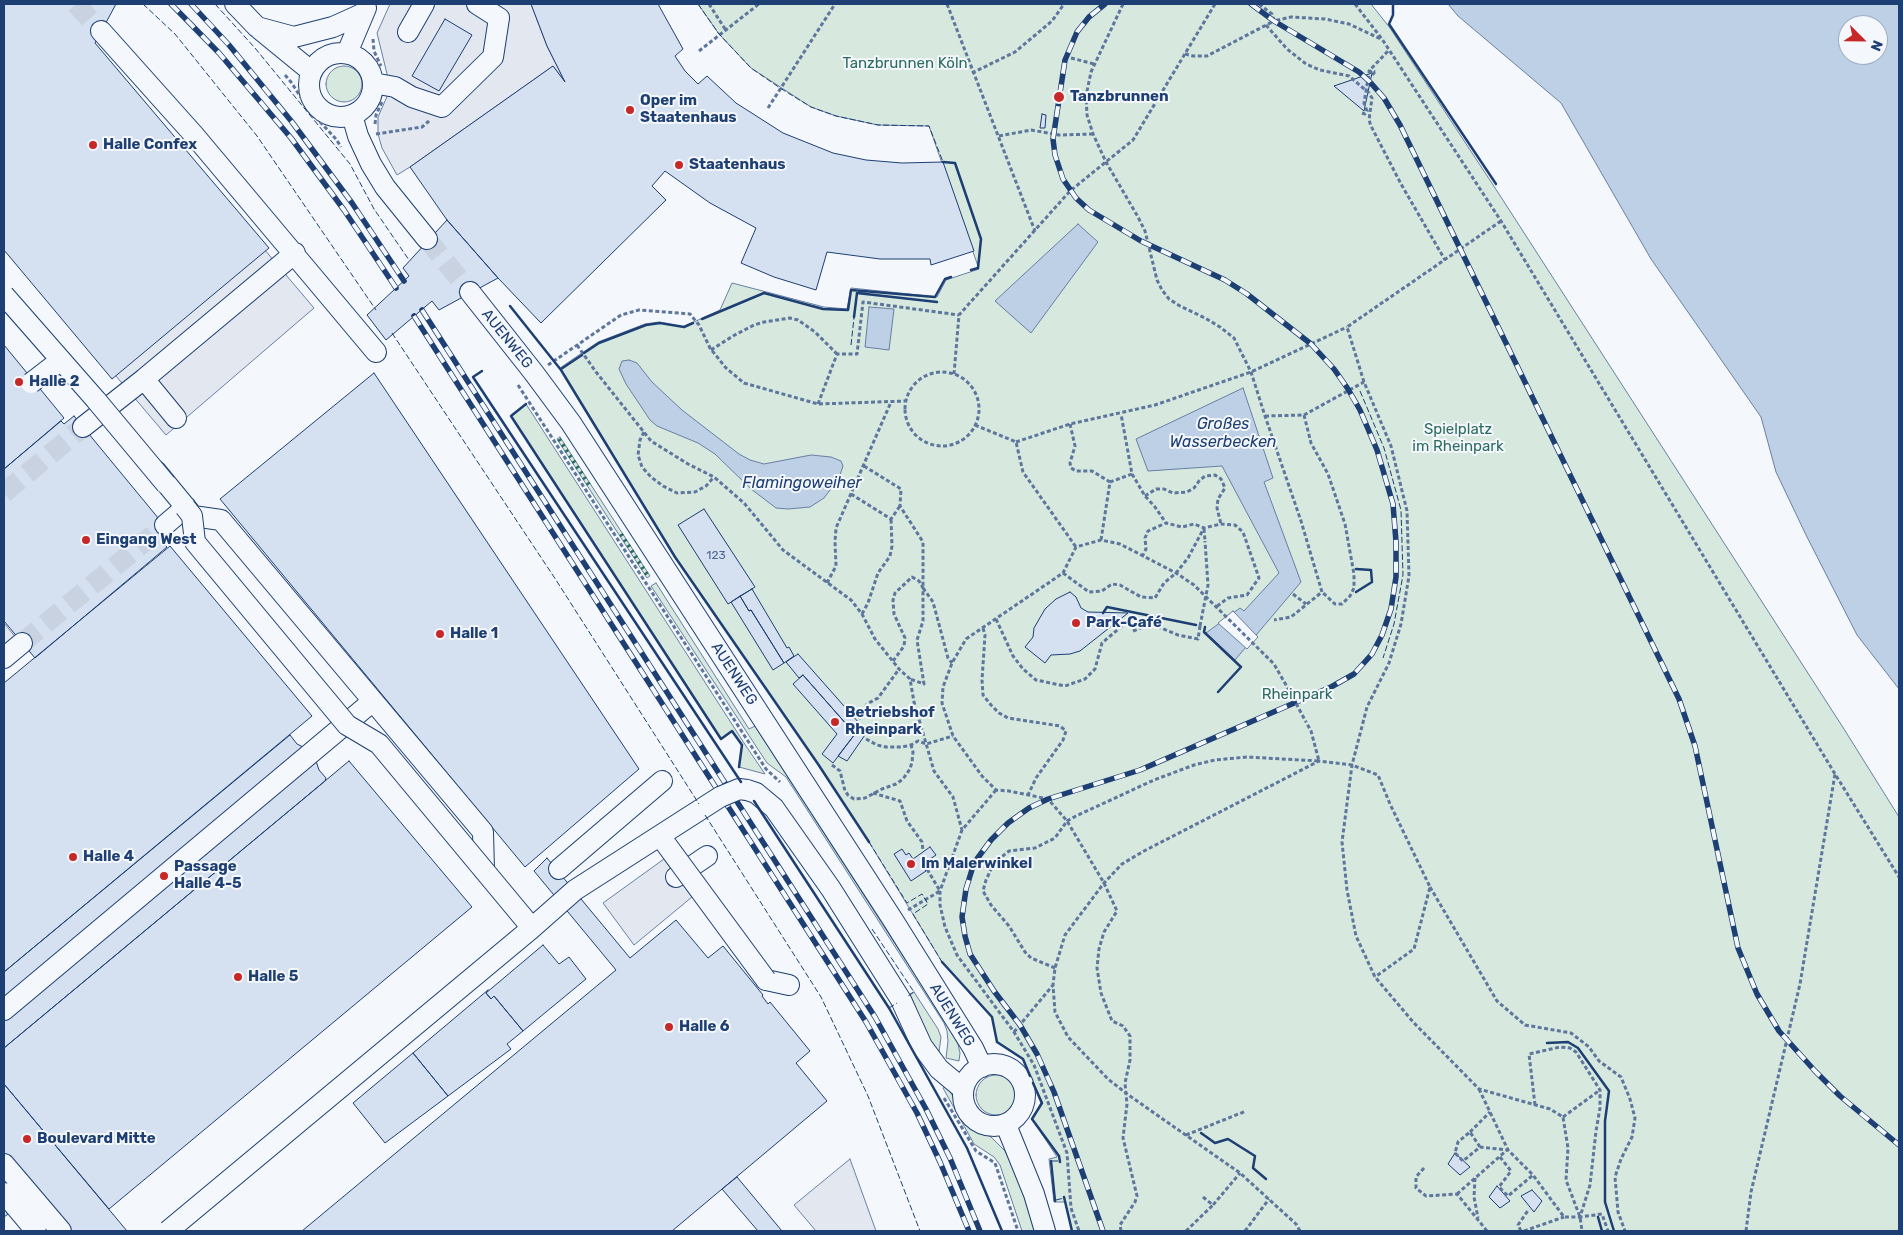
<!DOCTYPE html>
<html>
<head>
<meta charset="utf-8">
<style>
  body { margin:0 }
  #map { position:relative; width:1903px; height:1235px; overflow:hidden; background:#f4f7fb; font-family:Rubik,sans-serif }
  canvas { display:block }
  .frame { position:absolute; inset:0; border:5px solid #1d3f73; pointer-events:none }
  .north { position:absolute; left:1838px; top:15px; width:50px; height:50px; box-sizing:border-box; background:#f4f7fb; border:1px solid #9eadc5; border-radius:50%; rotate:113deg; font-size:14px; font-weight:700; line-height:20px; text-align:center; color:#1d3f73 }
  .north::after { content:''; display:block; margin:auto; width:18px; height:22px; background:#c62828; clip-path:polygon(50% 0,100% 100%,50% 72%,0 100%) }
</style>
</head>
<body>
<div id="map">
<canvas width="1903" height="1235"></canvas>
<div class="frame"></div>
<div class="north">N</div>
</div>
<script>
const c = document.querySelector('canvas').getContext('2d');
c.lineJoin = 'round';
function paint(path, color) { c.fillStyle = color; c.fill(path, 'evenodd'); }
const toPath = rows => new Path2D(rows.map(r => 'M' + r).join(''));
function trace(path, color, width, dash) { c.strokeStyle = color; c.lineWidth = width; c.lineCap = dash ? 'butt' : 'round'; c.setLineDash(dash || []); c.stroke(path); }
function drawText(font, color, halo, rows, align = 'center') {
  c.font = font + ' Rubik,sans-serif'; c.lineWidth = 4; c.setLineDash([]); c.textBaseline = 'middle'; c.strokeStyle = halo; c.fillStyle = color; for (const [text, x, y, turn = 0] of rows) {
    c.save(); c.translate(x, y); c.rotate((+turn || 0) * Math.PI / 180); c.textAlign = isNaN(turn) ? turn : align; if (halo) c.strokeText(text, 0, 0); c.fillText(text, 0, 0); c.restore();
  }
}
const green = toPath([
  [698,4,1371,4,1390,28,1499,194,1844,729,1899,817,1899,1231,1072,1231,1065,1202,1054,1202,1049,1159,1057,1157,1032,1119,1041,1103,1023,1059,997,1042,992,1017,942,962,869,842,818,764,675,557,560,368,598,342,645,324,659,322,683,327,720,310,732,283,824,307,847,309,851,288,937,297,946,280,979,269,929,126,878,125,836,116,811,107,751,68,719,34,698,4],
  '326 84a18 18 0 1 1 36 0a18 18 0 1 1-36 0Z',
  [526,404,746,746,765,774,739,767,742,745,732,731,721,739,511,416,526,404],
  [560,437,650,576,647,578,557,439,560,437],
  [656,583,749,729,755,726,948,1026,958,1044,960,1053,959,1061,946,1058,948,1041,947,1031,944,1023,786,777,767,763,651,586,656,583],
  [914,992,938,1029,941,1037,939,1052,929,1040,910,994,914,992],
  '976 1095a20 20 0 1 1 40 0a20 20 0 1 1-40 0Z',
  [945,1087,951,1093,967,1123,974,1128,991,1137,1005,1151,1019,1180,1035,1231,1022,1231,1000,1165,994,1157,974,1144,943,1088,945,1087]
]);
const parking = toPath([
  [390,4,531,4,547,46,565,82,553,66,410,167,397,175,382,148,378,134,378,117,389,92,389,82,377,33,390,4],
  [92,46,314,308,166,435,4,244,4,121,92,46],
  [4,623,17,639,4,650,4,623],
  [664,859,692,897,634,945,603,903,664,859],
  [850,1159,876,1231,816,1231,794,1205,850,1159]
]);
const water = toPath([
  [1448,4,1899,4,1899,689,1857,635,1806,535,1776,472,1761,417,1651,259,1561,103,1458,16,1448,4],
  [1848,25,1878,25,1878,55,1848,55,1848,25],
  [1078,224,1098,242,1031,333,995,301,1078,224],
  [869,307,894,309,889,350,865,347,869,307],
  [629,360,637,363,652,382,682,410,739,454,750,460,764,464,811,455,831,457,841,461,843,466,839,478,824,498,810,507,788,509,776,508,751,489,715,454,698,443,657,426,650,420,626,384,619,369,622,361,629,360],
  [1243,388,1273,478,1264,482,1301,582,1235,660,1206,633,1240,608,1244,611,1279,573,1222,466,1148,471,1136,439,1243,388]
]);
const pier = toPath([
  [1233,611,1258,637,1247,649,1218,623,1233,611]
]);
const building = toPath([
  [4,4,116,4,95,43,269,248,112,379,4,250,4,4],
  [531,4,658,4,683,49,675,56,685,71,698,84,707,76,736,103,783,133,833,153,866,160,902,163,943,162,974,251,931,265,930,259,880,259,827,252,816,290,774,277,741,263,756,228,710,203,665,171,652,186,666,200,541,323,498,278,447,220,410,167,553,66,565,82,547,46,531,4],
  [445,19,472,35,439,91,412,76,445,19],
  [1372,73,1364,111,1334,86,1369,74,1372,73],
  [1042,114,1046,115,1045,128,1040,128,1042,114],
  [447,220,498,278,439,310,432,301,386,340,367,315,409,276,403,268,447,220],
  [4,345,64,418,4,469,4,345],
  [374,373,639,769,525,867,220,499,374,373],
  [74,416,173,536,164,544,167,547,35,658,4,621,4,469,61,421,64,424,74,416],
  [704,509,755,587,728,604,678,525,704,509],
  [170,546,312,716,4,972,4,683,170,546],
  [752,589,787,648,789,647,794,656,784,663,751,610,749,611,740,596,752,589],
  [1070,592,1076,597,1081,608,1088,612,1128,613,1080,651,1070,654,1051,655,1045,663,1025,647,1033,637,1034,628,1045,609,1056,599,1070,592],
  [740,596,749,611,751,610,784,663,773,670,731,602,740,596],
  [798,654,867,732,847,761,838,756,855,734,803,675,799,678,786,662,798,654],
  [803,675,855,734,833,763,822,754,837,734,793,684,803,675],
  [290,735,297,744,305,748,316,761,319,770,326,778,325,781,4,1048,4,972,290,735],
  [349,761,472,907,109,1209,4,1084,4,1048,349,761],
  [930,847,936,855,921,865,926,871,911,881,894,854,902,849,906,855,909,853,913,859,930,847],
  [547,858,630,958,676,920,708,958,723,946,763,995,762,996,768,1004,770,1002,810,1051,796,1063,827,1101,672,1231,302,1231,616,970,534,871,547,858],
  [543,945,559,964,569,957,586,979,523,1031,494,996,491,999,486,993,543,945],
  [488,990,486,993,491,999,494,996,523,1031,507,1044,511,1049,448,1096,413,1053,488,990],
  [413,1053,448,1096,385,1143,353,1103,413,1053],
  [4,1084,127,1231,69,1231,26,1195,6,1212,8,1214,4,1217,4,1084],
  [1455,1153,1470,1167,1460,1175,1448,1164,1455,1153],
  [737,1177,782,1231,758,1231,722,1189,737,1177],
  [1497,1186,1510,1201,1500,1208,1489,1197,1497,1186],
  [1532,1190,1542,1201,1534,1212,1521,1196,1532,1190]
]);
const minorTunnel = toPath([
  [76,4,101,31],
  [427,239,470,292],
  [4,493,83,427],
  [22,643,165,525]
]);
const path = toPath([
  [709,4,725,29],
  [947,4,1035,231],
  [1123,4,1091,72,1086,96,1087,115,1093,134,1106,162,1138,217,1145,231,1157,280,1162,290,1169,299,1180,306,1205,318,1220,327,1234,338,1251,372,1265,416,1301,521,1322,592,1291,617,1274,620],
  [1259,4,1272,14,1274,21,1291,17,1325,19,1349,24,1381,39],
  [1355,4,1382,39,1501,221,1835,774,1899,877],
  [1266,25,1287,49,1306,64,1320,70,1349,76,1369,93,1372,98,1369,120,1371,126,1401,184,1445,260],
  [373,39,374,51,381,66],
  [699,51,759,4],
  [1185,54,1193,56,1207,56,1274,21],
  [1071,58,1094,64],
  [1375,72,1372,75,1369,71,1389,50],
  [972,73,1015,52,1052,21,1064,4],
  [285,75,291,82,309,110,336,139,341,147],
  [768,108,835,4],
  [1362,113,1365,114,1367,111,1364,103,1369,73,1372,70,1375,72],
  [375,124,376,115,382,102],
  [376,134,422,127,429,121],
  [999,136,1031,130,1059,135,1093,134],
  [1501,221,1347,327,1364,382,1391,446,1407,511,1409,576,1401,624,1389,663,1367,707,1352,765,1342,842,1347,890,1356,936,1375,977,1414,1023,1479,1089,1550,1109,1563,1117,1568,1148,1566,1180,1580,1217,1582,1231],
  [577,345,596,372,651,441,688,464,714,477,744,503,783,550,851,600,862,614,875,639,899,669,910,679,914,702,934,771,953,797,962,830],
  [711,350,733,336,754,325,764,322,790,318,798,320,815,332,837,354],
  [548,365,621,315,639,310,690,314,699,325,710,348,726,368,744,383,818,404,906,401],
  '905 409a37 37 0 1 1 74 0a37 37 0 1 1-74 0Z',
  [954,374,959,315,1070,191,1133,140,1215,4],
  [518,385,766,769,780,782],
  [818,404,837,354,857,354,863,302,959,315],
  [1304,415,1311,443,1328,474,1345,524,1354,574,1354,588,1350,596,1342,604,1335,604,1322,592],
  [1265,416,1304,415,1364,382],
  [1070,424,1075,446,1070,463,1071,468,1076,471,1092,471,1110,482],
  [975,425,1016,442,1023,472,1076,547],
  [644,432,640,440,638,455,642,467,651,477,663,486,677,493,695,492,706,486,714,477],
  [1016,442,1070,424,1155,405,1251,372,1347,327],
  [864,466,901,489,900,506,923,542,923,588,933,602,948,658,952,663],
  [1132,474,1145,496,1155,507,1166,523],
  [851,494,891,519,900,506],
  [1145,496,1156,489,1164,489,1173,493,1187,492,1194,488,1199,481,1205,476,1215,475,1221,479,1225,488,1218,499,1217,508,1221,524],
  [1204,529,1205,541],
  [1101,540,1110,482,1132,474,1121,414],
  [1142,557,1146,549,1145,538,1148,531,1166,523,1182,527,1194,524,1204,528,1221,524,1235,525,1243,532,1259,578,1247,595,1228,598,1216,607],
  [1063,573,1089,592,1102,591,1112,584,1120,585,1141,597,1155,598,1164,583,1176,573,1188,558,1204,528],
  [827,583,836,566,835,542,836,528,891,402],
  [1293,594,1306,604],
  [862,614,868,603,878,573,890,556,892,546,891,519],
  [996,619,1013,656,1023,669,1036,680,1065,686,1085,679,1095,669,1102,643,1129,620,1128,617,1125,615],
  [983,628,985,635,982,680,983,695,991,705,999,713,1008,718,1060,726,1066,731,1063,740,1036,778,1028,795],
  [1133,631,1151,624,1178,635,1198,639,1200,626],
  [893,661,904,646,905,638,894,614,893,600,895,593,912,577,919,581,923,588,923,621,917,640,924,684,910,679],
  [859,719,867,704,878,698,899,669],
  [866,739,877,745,886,747,902,747,911,745,918,741,926,744,953,736],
  [832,765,840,771,845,791,848,795,854,799,865,798,882,789,896,784,903,779,910,769,912,762,913,752,911,745],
  [996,790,962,830,940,891,940,905,945,927,957,955,1014,1032,1034,1065,1067,1153,1071,1208,1079,1231],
  [873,793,900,801,907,821,922,842,923,851],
  [1430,887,1497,1001,1525,1025,1571,1033,1589,1047,1599,1061,1621,1077,1630,1099,1635,1118,1632,1137,1621,1159,1615,1177,1618,1212,1625,1231],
  [908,910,940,891,924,864],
  [1055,968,1031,958,1025,952,1009,926,991,905,983,891,986,880,994,863,1009,851,1035,848,1055,838,1067,821,1076,816,1154,780,1194,765,1215,760,1247,757,1319,761,1311,731,1306,722],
  [1014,1032,1053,985],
  [1479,1089,1508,1150,1533,1175,1564,1217,1580,1217],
  [944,1098,976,1151,995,1163,1018,1231],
  [1535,1105,1529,1054,1560,1047,1570,1048,1576,1052,1600,1090,1600,1108,1596,1131,1590,1185,1580,1217,1602,1214,1608,1231],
  [1563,1117,1600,1090],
  [1470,1132,1490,1112],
  [1186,1135,1246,1111],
  [1480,1147,1470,1132,1458,1142,1455,1153,1463,1161,1480,1147,1507,1150],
  [1500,1157,1511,1171,1499,1187,1508,1196,1533,1175],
  [1424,1168,1416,1177,1416,1188,1426,1196,1457,1194,1487,1231],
  [1475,1178,1474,1197,1478,1218],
  [1457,1194,1507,1150],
  [1203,1197,1213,1205,1240,1173],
  [1121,1231,1120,1225,1135,1202,1137,1196,1123,1138,1127,1104,1125,1083,1130,1060,1130,1036,1123,1026,1112,1021,1101,993,1097,968,1099,949,1104,932,1117,911,1104,883,1067,821,1048,799,1009,791,996,790,982,776,953,736,942,703,943,687,952,663,966,639,1063,573,1076,547,1101,540,1120,544,1176,573,1194,585,1274,664,1290,692],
  [1186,1231,1213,1205],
  [1245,1231,1269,1199],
  [1300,1231,1296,1224,1240,1173,1127,1094,1108,1079,1068,1037,1055,1012,1053,985,1055,968,1065,935,1104,883,1122,864,1144,851,1319,761,1352,765,1378,775,1390,804,1430,887,1414,949,1375,977],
  [1521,1231,1518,1225,1529,1209],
  [1524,1231,1564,1217],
  [1746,1231,1751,1192,1800,984,1835,774]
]);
const minor = toPath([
  [235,4,257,27,312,72],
  [257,27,294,37,333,27,362,14],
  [101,31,194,135,376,352],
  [408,32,424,4],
  [347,53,366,8],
  '309 85a32 32 0 1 1 64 0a32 32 0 1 1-64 0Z',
  [373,83,395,87,412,97,442,107,493,57,499,18,477,4],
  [352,115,358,136,371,164,385,187,427,239],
  [470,292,534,373,571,423,893,920,973,1048,982,1067],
  [144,379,176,418],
  [83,427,144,379,295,253],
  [156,471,193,516,193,522],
  [193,516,221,520,483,832,484,870],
  [165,525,186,507],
  [4,658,22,643],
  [747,790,756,793,774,808,831,889,901,1000,922,1046,939,1069,963,1089],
  [559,869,662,781],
  [676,877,707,856],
  [766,980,789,985],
  [4,1010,373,701],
  '963 1095a31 31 0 1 1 62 0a31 31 0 1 1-62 0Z',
  [1006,1125,1034,1194,1045,1231],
  [4,1164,61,1231],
  [4,1193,36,1231]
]);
const rail = toPath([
  [171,4,219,53,291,138,344,210,396,288],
  [191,4,229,45,292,122,352,203,404,281],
  [1251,4,1274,21,1359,72,1370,82,1384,98,1400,125,1679,699,1695,746,1738,948,1757,994,1779,1031,1815,1071,1840,1096,1899,1145],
  [422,310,875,1017,926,1109,950,1158,980,1231],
  [414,316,866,1022,917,1113,940,1162,969,1231],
  [1103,1231,1054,1092,1037,1054,1020,1025,994,991,970,954,965,936,962,917,966,889,974,863,991,840,1008,823,1029,808,1048,799,1140,770,1331,687,1354,674,1372,654,1382,635,1391,609,1396,577,1396,542,1393,504,1377,450,1360,410,1348,389,1334,369,1311,344,1247,294,1225,280,1141,241,1089,210,1076,198,1063,179,1055,155,1053,139,1065,60,1077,32,1089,17,1105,4]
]);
const pathBridge = toPath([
  [1200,626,1208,585,1205,541],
  [1290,692,1306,722]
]);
const minorBridge = toPath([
  [4,295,96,400,166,484],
  [31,383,61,360],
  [185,507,192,516,195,542,347,725,379,744,532,928],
  [660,836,766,980],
  [168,1231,532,928,575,890,720,797,739,789,747,790]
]);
const hedge = toPath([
  [559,439,589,485],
  [621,534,648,576]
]);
const fence = toPath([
  [143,4,175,34,257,136,376,310],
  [215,4,255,48,350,164,374,209,409,260],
  [698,4,719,34,751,68,780,88,811,107,836,116,878,125,929,126,943,162],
  [392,333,556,580,699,804],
  [851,345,854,318],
  [1360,391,1384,448,1401,510,1403,575,1394,624,1383,658],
  [705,815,821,997,868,1096,920,1231],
  [869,842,907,903,922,894,928,904,913,914,942,962],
  [872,929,914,992,908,996],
  [889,1008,897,1003],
  [1052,1161,1059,1161],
  [1056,1200,1064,1198]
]);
const wall = toPath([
  [1393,4,1393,15,1389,24,1496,184],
  [943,162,955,163,981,239,978,268,971,270],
  [510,306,561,370,675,557,818,764,869,842],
  [854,317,857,293,937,302],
  [702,319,764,293,823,309,848,310,851,290,935,297,945,279,951,277],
  [584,353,599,343,646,325,660,323,684,327,693,323],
  [561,369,582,355],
  [482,371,473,377,741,782],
  [526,404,511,416,721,739,732,731,742,745,739,767],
  [1356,569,1371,570,1372,582,1356,592],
  [1103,613,1107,607,1196,625],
  [1205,627,1204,632,1241,667,1218,692],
  [754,801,889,1008,967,1148,1002,1231],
  [942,962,992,1017,997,1042,1023,1059,1030,1076],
  [1547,1043,1568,1042,1578,1048,1609,1091,1605,1121,1605,1202,1614,1231],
  [1033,1083,1042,1103,1032,1119,1059,1156,1060,1162],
  [1201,1133,1215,1143,1228,1139,1255,1156,1253,1168,1266,1179],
  [1051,1161,1055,1201],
  [1064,1197,1072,1231],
  [1598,1217,1602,1231]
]);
const markers = [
  [1059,97,6,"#c62828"],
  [630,110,5,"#c62828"],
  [93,145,5,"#c62828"],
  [679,165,5,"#c62828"],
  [19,382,5,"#c62828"],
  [86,540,5,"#c62828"],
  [1076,623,5,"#c62828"],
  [440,634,5,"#c62828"],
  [835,722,5,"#c62828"],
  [73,857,5,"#c62828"],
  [911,864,5,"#c62828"],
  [164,876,5,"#c62828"],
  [238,977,5,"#c62828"],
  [669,1027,5,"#c62828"],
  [27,1139,5,"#c62828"]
];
const numberNames = [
  ["123",716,556]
];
const parkNames = [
  ["Tanzbrunnen Köln",905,64],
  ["Spielplatz",1458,430],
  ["im Rheinpark",1458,447],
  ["Rheinpark",1297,695]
];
const poiNames = [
  ["Tanzbrunnen",1070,97],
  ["Oper im",640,101],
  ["Staatenhaus",640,118],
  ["Halle Confex",103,145],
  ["Staatenhaus",689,165],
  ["Halle 2",29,382],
  ["Eingang West",96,540],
  ["Park-Café",1086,623],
  ["Halle 1",450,634],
  ["Betriebshof",845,713],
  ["Rheinpark",845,730],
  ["Halle 4",83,857],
  ["Im Malerwinkel",921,864],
  ["Passage",174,867],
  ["Halle 4-5",174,884],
  ["Halle 5",248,977],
  ["Halle 6",679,1027],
  ["Boulevard Mitte",37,1139]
];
const streetNames = [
  ["AUENWEG",507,339,51],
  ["AUENWEG",734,674,57],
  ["AUENWEG",952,1015,58]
];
const waterNames = [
  ["Großes",1223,424],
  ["Wasserbecken",1223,442],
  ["Flamingoweiher",802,483]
];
paint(green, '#d7e8df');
trace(green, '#687fa3', 1);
paint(parking, '#e3e8f0');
trace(parking, '#687fa3', 1);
paint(water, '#bed0e5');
trace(water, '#687fa3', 1);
paint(pier, '#f4f7fb');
trace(pier, '#687fa3', 1);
paint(building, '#d5e0f0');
trace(building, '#1d3f73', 1);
trace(minorTunnel, '#c9d2e0', 20, [20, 10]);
trace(minor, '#1d3f73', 22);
trace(path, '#5e769c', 3, [4, 2.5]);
trace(minor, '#f4f7fb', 20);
trace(rail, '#1d3f73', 5.5);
trace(rail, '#f4f7fb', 4, [11]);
trace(minorBridge, '#1d3f73', 22, []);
trace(pathBridge, '#5e769c', 3, [4, 2.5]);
trace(minorBridge, '#f4f7fb', 20);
trace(hedge, '#2c6c60', 4, [2.5, 4]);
trace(fence, '#1d3f73', 1, [6, 2.5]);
trace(wall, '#1d3f73', 2.5);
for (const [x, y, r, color] of markers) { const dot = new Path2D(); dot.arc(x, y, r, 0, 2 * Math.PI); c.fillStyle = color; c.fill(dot); trace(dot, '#f4f7fb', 2); }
drawText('12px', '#4b6792', null, numberNames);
drawText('15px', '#2c6c60', '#f4f7fb', parkNames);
drawText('bold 15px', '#1d3f73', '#f4f7fb', poiNames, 'left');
drawText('15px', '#1d3f73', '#f4f7fb', streetNames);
drawText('italic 16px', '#1d3f73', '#f4f7fb', waterNames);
</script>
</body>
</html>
